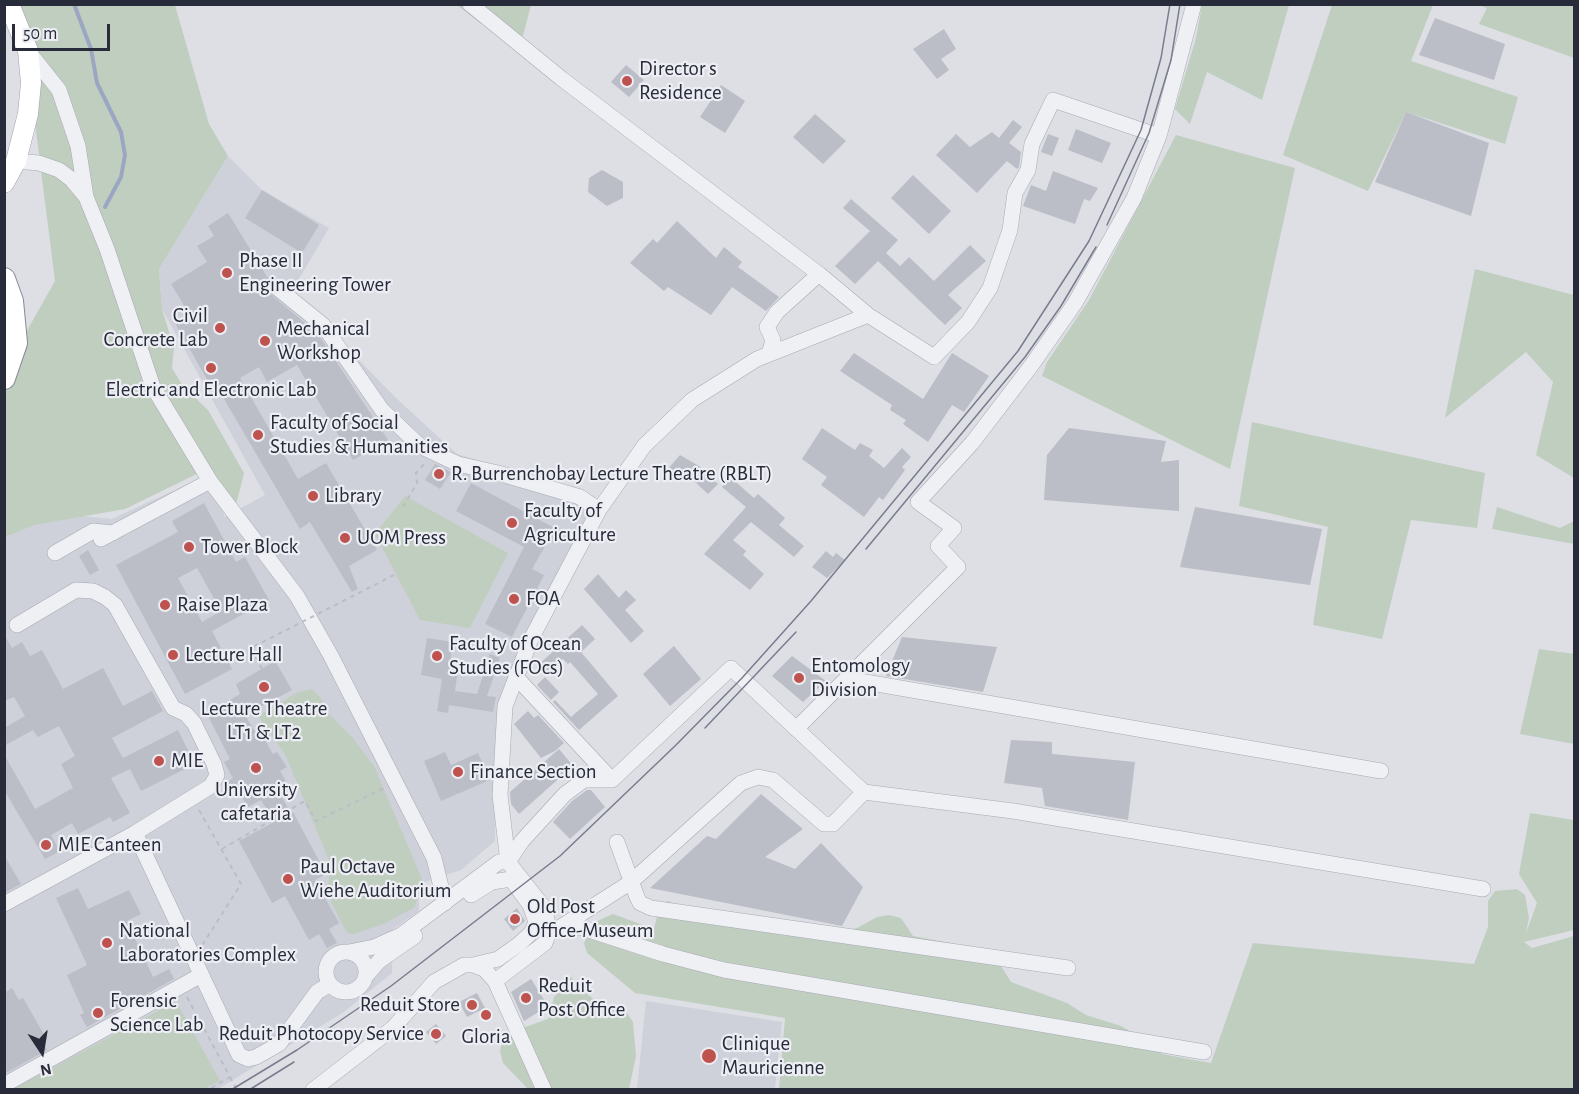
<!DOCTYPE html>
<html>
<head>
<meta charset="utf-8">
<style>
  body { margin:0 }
  #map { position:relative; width:1579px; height:1094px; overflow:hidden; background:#dddfe5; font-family:"Alegreya Sans",sans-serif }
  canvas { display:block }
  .frame { position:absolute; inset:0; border:6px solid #282b3a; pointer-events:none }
  .north { position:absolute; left:12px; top:1022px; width:60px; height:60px; -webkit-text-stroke:4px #eceef3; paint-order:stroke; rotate:168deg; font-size:16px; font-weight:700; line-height:24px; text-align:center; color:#282b3a }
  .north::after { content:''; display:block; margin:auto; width:21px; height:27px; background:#282b3a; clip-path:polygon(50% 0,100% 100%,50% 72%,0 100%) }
  .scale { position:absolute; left:12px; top:24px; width:98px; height:27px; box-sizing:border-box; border:3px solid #282b3a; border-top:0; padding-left:8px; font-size:18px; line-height:21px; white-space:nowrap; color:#282b3a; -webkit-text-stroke:4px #eceef3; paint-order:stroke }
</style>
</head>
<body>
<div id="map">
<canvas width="1579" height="1094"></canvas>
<div class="frame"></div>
<div class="north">N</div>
<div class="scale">50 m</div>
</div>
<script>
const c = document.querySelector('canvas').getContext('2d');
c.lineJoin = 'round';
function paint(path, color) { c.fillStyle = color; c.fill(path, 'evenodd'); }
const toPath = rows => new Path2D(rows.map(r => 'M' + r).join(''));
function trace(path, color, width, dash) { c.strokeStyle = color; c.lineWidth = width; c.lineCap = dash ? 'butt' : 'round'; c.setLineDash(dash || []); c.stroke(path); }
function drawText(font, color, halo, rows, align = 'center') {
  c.font = font + ' "Alegreya Sans",sans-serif'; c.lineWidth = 4.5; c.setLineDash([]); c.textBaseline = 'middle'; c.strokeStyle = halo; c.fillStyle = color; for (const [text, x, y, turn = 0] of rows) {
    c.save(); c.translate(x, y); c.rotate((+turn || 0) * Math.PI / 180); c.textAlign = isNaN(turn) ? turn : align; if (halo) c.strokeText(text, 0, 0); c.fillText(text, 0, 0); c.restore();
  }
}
const built = toPath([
  [228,156,262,190,329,228,292,291,396,398,457,454,595,496,579,534,526,637,495,785,495,841,461,870,419,884,419,911,393,929,392,973,344,1012,218,1089,5,1090,5,526,33,511,112,519,207,475,225,517,265,495,162,309,159,269],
  [646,1001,782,1022,775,1089,637,1089]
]);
const green = toPath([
  [20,5,175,5,209,124,228,156,159,269,162,309,174,348,172,368,183,386,208,410,244,473,237,501,230,509,203,471,125,509,34,525,5,537,5,387,16,350,55,281],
  [457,5,531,5,523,36,480,23],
  [1202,5,1289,5,1262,100,1207,72,1190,124,1175,109,1196,38],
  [1332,5,1433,5,1411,61,1518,97,1505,144,1406,112,1368,191,1283,155],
  [1479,5,1574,5,1574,58,1479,24,1487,8],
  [1176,135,1295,168,1230,469,1042,376,1047,362,1089,300],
  [1475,269,1574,295,1574,478,1536,455,1553,382,1526,352,1445,418],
  [1252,422,1485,473,1477,528,1411,520,1382,639,1313,625,1328,527,1239,506],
  [405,496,508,553,470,628,420,620,375,534],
  [1497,507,1560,528,1574,521,1574,544,1492,529],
  [1539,649,1574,654,1574,744,1520,734],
  [312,689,320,697,329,714,352,737,374,766,422,879,415,907,386,923,354,934,347,933,331,902,328,885,331,865,285,754,258,716,298,692],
  [1530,813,1574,820,1574,930,1524,942,1532,948,1574,936,1574,1089,779,1089,785,1018,635,993,587,953,584,943,593,923,613,914,654,929,659,908,667,901,711,915,836,932,857,928,877,917,889,915,901,918,913,936,950,943,998,961,1011,982,1067,1003,1086,1015,1121,1026,1160,1048,1162,1054,1211,1063,1253,943,1474,964,1488,927,1488,901,1495,891,1517,889,1525,895,1529,918,1526,933,1537,903,1519,874],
  [571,977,588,995,607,1008,627,1013,633,1022,636,1056,629,1089,528,1089,503,1063,500,1051,503,1040,511,1032,548,1019,554,997],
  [176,1001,220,1081,204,1089,13,1089]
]);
const stream = toPath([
  [74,4,91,49,97,83,121,132,125,155,121,177,105,207]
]);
const building = toPath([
  [1435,18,1505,44,1494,80,1419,55],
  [944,29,956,49,941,59,949,70,937,79,913,49],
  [626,65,644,80,629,97,611,82],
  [721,85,745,101,725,133,700,117],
  [1406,112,1489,143,1471,216,1375,182],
  [815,114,846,141,823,164,793,137],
  [1013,120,1022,127,1009,143,1021,152,1019,167,1017,169,1007,161,977,193,936,155,956,134,970,147,992,132,999,138],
  [1076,129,1111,143,1102,163,1068,150],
  [1048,134,1059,138,1052,156,1041,152],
  [602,170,623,182,623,198,607,206,588,192,589,178],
  [1053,171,1098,188,1090,201,1084,199,1075,224,1023,206,1031,185,1046,191],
  [913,175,951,211,929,234,891,198],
  [262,190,319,225,302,253,245,218],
  [851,199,898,240,886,253,900,266,909,257,934,281,970,245,986,261,948,295,962,308,945,325,878,261,855,284,835,266,870,231,843,208],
  [228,213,269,280,267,291,306,324,314,337,318,334,388,440,353,460,297,365,267,382,259,367,240,378,298,479,326,463,377,550,349,566,358,589,352,592,310,522,300,529,213,380,209,383,175,323,190,315,171,284,207,262,197,246,214,236,208,226],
  [677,221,716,258,724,247,742,262,738,267,779,297,766,311,732,287,711,315,668,287,664,291,630,263,653,239,657,243],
  [854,353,923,399,952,353,989,376,964,412,952,405,928,442,903,424,906,420,890,410,892,405,840,371],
  [822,428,855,450,860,443,873,450,869,456,884,468,902,448,911,457,902,467,905,470,883,500,879,497,864,517,821,485,827,477,802,459],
  [1069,428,1166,441,1161,462,1179,460,1179,511,1044,500,1047,455],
  [680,455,699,466,718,484,708,494,683,471,678,477,667,470],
  [435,464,451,472,440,489,425,480],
  [730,477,754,498,758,494,785,518,779,525,804,546,794,557,751,522,733,540,746,551,743,555,764,574,750,590,704,554,746,507,722,487],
  [471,483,560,531,554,543,548,541,532,569,544,575,512,637,485,624,524,547,456,511],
  [204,503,236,562,245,557,269,600,212,631,232,669,185,694,116,565,178,532,172,521],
  [197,568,221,611,202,622,178,578],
  [1195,507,1322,529,1310,585,1180,567],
  [88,550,99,570,90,575,79,556],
  [826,551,833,557,836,553,845,560,827,578,812,567],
  [598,574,619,598,626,590,636,600,625,610,644,631,631,643,584,589],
  [582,625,595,639,581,652,618,696,579,730,553,702,555,700,571,717,598,694,570,662,568,664,563,659,544,676,536,667],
  [4,634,12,648,22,642,30,656,42,650,63,689,103,668,123,706,152,691,163,711,112,738,123,758,178,730,195,764,141,791,130,769,111,778,130,813,113,822,110,817,78,834,72,823,51,835,60,851,45,859,4,790,4,754,35,809,73,788,61,764,75,756,59,726,38,737,33,730,4,746,4,728,25,716,14,697,4,701],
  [902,637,997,647,983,692,886,676],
  [427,638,453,642,449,669,458,670,455,691,477,694,490,654,500,658,487,696,496,697,493,712,449,705,448,713,437,711,442,679,421,675],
  [674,646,701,679,670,706,643,674],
  [792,656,826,681,803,702,772,676],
  [275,661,292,690,245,715,261,742,265,740,273,754,277,752,287,767,280,771,288,785,278,791,291,813,293,812,326,874,315,880,339,923,329,929,337,943,327,948,319,934,309,940,285,896,272,903,239,841,274,822,261,800,248,807,239,792,235,795,227,782,233,778,224,762,230,759,207,714,240,694,236,684],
  [545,677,559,692,551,700,537,685],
  [528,711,534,718,538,715,564,743,555,751,541,758,514,724],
  [1011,740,1052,742,1052,754,1135,762,1128,820,1045,806,1042,788,1004,783],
  [559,749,573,766,519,814,511,804,510,792],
  [445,752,451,765,478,753,490,780,441,801,424,761],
  [587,790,591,790,605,807,570,839,553,822,572,801],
  [761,794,803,829,765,857,795,869,821,843,863,887,842,926,650,888,707,836,716,839],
  [4,855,21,884,4,893],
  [78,888,88,909,129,890,141,914,127,921,153,977,169,969,174,979,87,1027,80,1015,84,1013,67,975,87,965,56,898],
  [517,908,525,921,513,931,504,919],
  [531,979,548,1006,524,1021,511,992],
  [12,988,19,1000,23,998,46,1038,42,1040,47,1050,4,1074,4,993],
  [477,993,485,1008,467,1017,459,1002],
  [436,1024,446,1036,436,1044,426,1032]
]);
const path = toPath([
  [403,507,417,483,416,473,425,463],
  [199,810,241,884,203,944],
  [222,849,305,801,316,821,384,788],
  [187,997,230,1077,208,1090],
  [230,1077,237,1090]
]);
const minor = toPath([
  [470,4,562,79,819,274,868,315,934,357,968,322,990,288,1010,230,1015,193,1028,170,1032,144,1053,100,1159,136,1134,198,1075,303,1031,366,972,443,918,502,954,528,938,546,958,567,796,729],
  [28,51,59,90,78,146,86,197,107,249,153,387,210,481,297,596,331,656,434,858,445,903],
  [1159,136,1194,4],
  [16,161,39,163,59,170,71,179,86,197],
  [276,287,323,325,382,410,420,446,458,464,498,473,580,497,599,510],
  [769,354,773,340,767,327,777,312,819,274],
  [101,539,210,481],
  [55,553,93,531,113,533],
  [516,677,612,780],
  [848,679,1381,771],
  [135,833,239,1055,248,1059,256,1057,279,1044,317,992,330,984],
  [617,842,637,897,640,903,651,908,1068,968],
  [508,862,500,795,505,706,531,639,599,510,644,446,692,400,757,359,868,315],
  [508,862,522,841,565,794,584,780,612,780,731,668,864,792],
  [471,895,492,882,511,879,530,905,536,922,531,933,519,944,498,959,473,965],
  [4,904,135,833,211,786,217,775,214,764,194,723,186,714,173,708,115,605,105,597,93,591,76,590,17,625],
  [559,928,583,928,663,954,724,970,1204,1052],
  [549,932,559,928,631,882,741,783,758,777,773,780,824,824,833,824,864,792,1013,811,1483,889],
  '326 972a20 20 0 1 1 40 0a20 20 0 1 1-40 0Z',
  [349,952,374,947,401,935,499,862,508,862,545,909,549,932,545,943,495,981],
  [366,976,379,961,415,936],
  [4,1085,201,975],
  [313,1090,393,1028,434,982,464,965,473,965,484,969,495,981,544,1090]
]);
const major = toPath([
  [4,183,16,161,28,114,31,83,28,51,9,4]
]);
const highway = toPath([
  [4,279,12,301,16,343,4,378]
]);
const tram = toPath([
  [1107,225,1149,133,1171,60,1180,4],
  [866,549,1025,357,1061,306,1096,247],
  [705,728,796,632],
  [231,1090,297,1050,391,986,560,856,676,745,742,678,811,601,1018,351,1089,241,1141,130,1161,58,1170,4],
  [249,1090,294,1062]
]);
const pathBridge = toPath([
  [262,669,251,648,396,574]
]);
const markers = [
  [627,81,6,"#be524e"],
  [227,273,6,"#be524e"],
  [220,328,6,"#be524e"],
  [265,341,6,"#be524e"],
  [211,368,6,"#be524e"],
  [258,435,6,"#be524e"],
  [439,474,6,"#be524e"],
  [313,496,6,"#be524e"],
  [512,523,6,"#be524e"],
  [345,538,6,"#be524e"],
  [189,547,6,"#be524e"],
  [514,599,6,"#be524e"],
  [165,605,6,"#be524e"],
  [173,655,6,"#be524e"],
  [437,656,6,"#be524e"],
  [799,678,6,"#be524e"],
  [264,687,6,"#be524e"],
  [159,761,6,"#be524e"],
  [256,768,6,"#be524e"],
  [458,772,6,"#be524e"],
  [46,845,6,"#be524e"],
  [288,879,6,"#be524e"],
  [515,919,6,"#be524e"],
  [107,943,6,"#be524e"],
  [526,998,6,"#be524e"],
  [472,1005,6,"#be524e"],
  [98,1013,6,"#be524e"],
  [486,1015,6,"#be524e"],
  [436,1034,6,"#be524e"],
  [709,1056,8,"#be524e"]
];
const poiNames = [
  ["Director s",639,69],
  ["Residence",639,93],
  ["Phase II",239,261],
  ["Engineering Tower",239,285],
  ["Civil",208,316,"right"],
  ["Concrete Lab",208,340,"right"],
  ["Mechanical",277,329],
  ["Workshop",277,353],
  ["Electric and Electronic Lab",211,390,"center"],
  ["Faculty of Social",270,423],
  ["Studies & Humanities",270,447],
  ["R. Burrenchobay Lecture Theatre (RBLT)",451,474],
  ["Library",325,496],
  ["Faculty of",524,511],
  ["Agriculture",524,535],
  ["UOM Press",357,538],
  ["Tower Block",201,547],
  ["FOA",526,599],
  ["Raise Plaza",177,605],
  ["Faculty of Ocean",449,644],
  ["Studies (FOcs)",449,668],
  ["Lecture Hall",185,655],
  ["Entomology",811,666],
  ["Division",811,690],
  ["Lecture Theatre",264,709,"center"],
  ["LT1 & LT2",264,733,"center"],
  ["MIE",171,761],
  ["Finance Section",470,772],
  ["University",256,790,"center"],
  ["cafetaria",256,814,"center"],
  ["MIE Canteen",58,845],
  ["Paul Octave",300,867],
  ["Wiehe Auditorium",300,891],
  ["Old Post",527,907],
  ["Office-Museum",527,931],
  ["National",119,931],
  ["Laboratories Complex",119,955],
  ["Reduit",538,986],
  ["Post Office",538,1010],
  ["Forensic",110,1001],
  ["Science Lab",110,1025],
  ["Reduit Store",460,1005,"right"],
  ["Reduit Photocopy Service",424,1034,"right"],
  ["Gloria",486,1037,"center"],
  ["Clinique",722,1044],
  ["Mauricienne",722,1068]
];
paint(built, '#cfd1da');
paint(green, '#c0cebf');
trace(stream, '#9ba7c2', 4);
paint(building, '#bbbdc7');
trace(minor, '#a7a9b2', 16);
trace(major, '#9ea1af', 21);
trace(highway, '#868a9a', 24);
trace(path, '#bbbdc4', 2, [4.5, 4.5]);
trace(minor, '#eff0f4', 15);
trace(major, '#fff', 20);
trace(highway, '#fff', 22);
trace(tram, '#787c8d', 1.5);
trace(pathBridge, '#bbbdc4', 2, [4.5, 4.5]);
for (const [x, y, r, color] of markers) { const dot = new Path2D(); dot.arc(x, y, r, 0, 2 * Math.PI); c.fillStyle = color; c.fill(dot); trace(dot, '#eceef3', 2); }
drawText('21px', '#282b3a', '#eceef3', poiNames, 'left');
</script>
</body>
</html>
